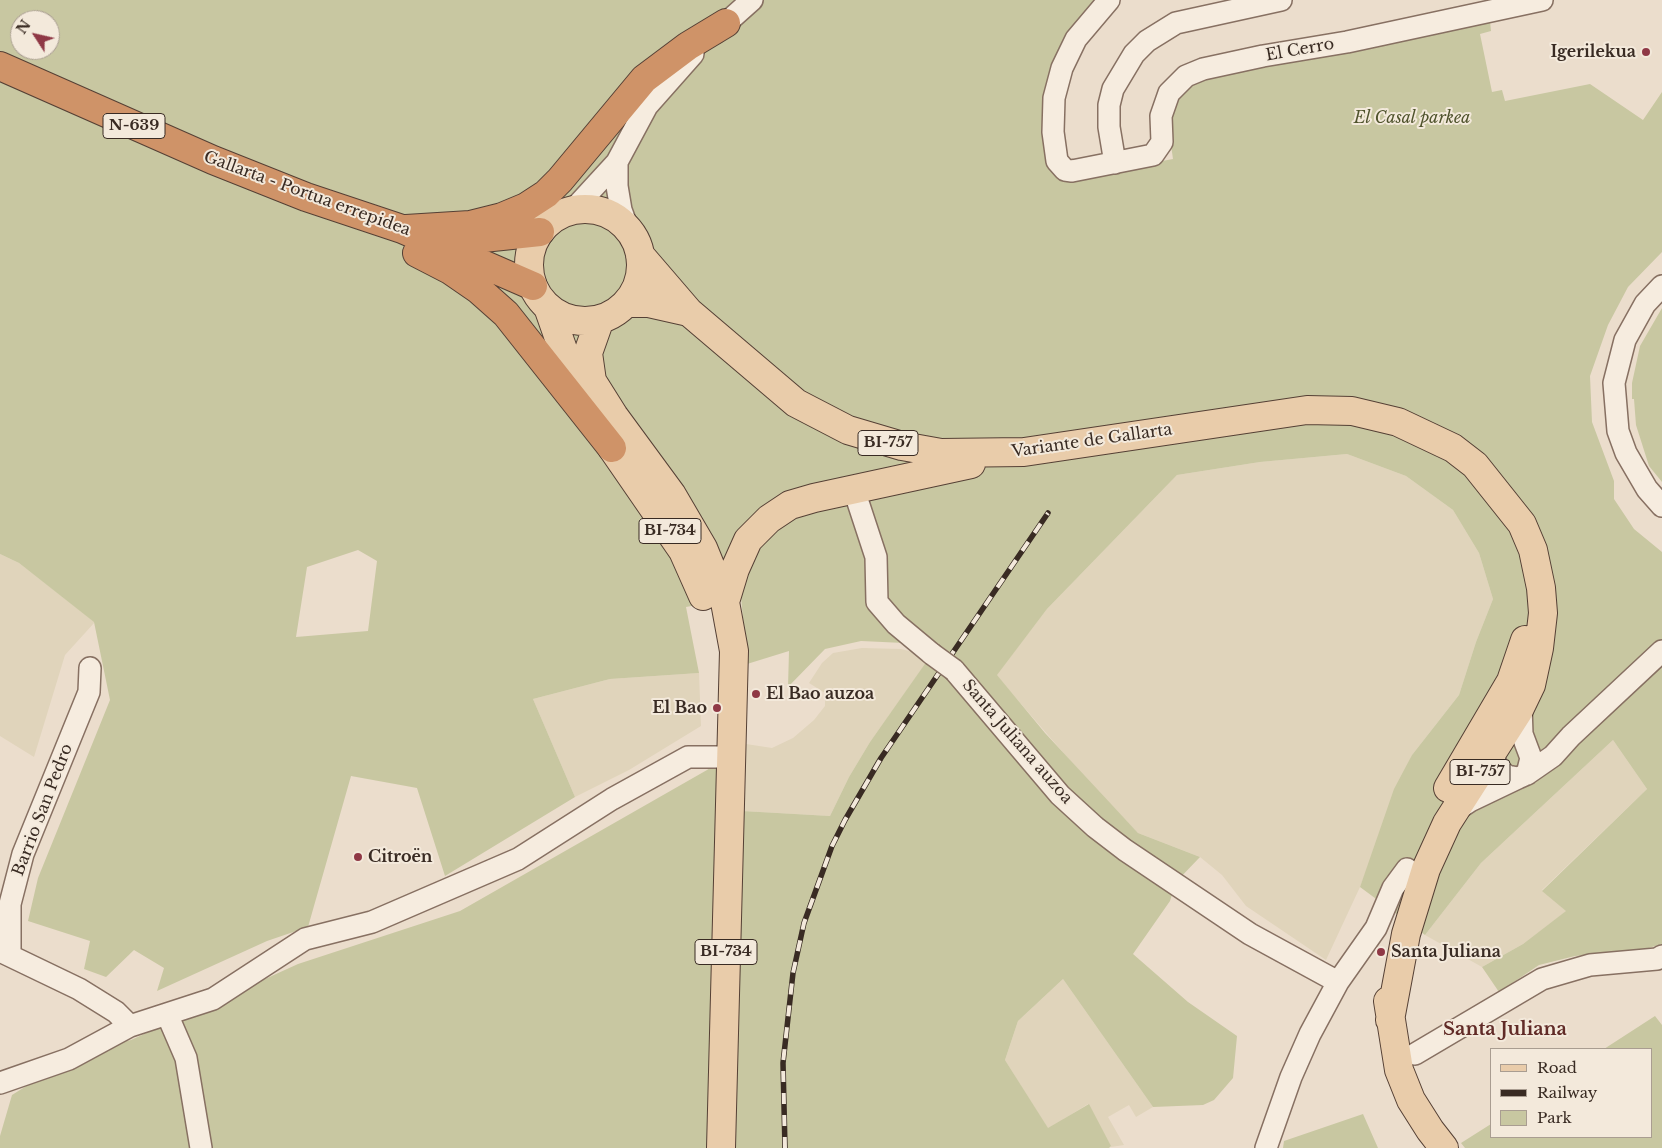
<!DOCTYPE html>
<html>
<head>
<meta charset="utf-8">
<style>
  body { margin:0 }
  #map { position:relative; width:1662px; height:1148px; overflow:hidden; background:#ebddcc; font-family:"Libre Baskerville",serif }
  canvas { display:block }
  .legend { position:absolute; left:1490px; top:1048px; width:162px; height:90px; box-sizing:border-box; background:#f3e9db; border:1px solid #a99d91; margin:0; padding:6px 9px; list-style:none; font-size:15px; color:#392b23 }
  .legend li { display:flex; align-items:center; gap:10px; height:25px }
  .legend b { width:25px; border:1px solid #a99d91 }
  .north { position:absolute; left:10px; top:10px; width:50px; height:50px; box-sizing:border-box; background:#f3e9db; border:1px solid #a99d91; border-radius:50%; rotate:305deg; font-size:14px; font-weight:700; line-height:20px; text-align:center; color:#392b23 }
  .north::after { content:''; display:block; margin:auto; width:18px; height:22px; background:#8f3845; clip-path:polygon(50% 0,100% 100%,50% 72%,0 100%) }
</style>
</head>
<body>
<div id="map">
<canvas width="1662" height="1148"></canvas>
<ul class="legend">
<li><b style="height:6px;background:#e9ccaa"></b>Road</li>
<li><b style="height:6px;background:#392b23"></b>Railway</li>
<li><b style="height:14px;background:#c8c7a1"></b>Park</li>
</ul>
<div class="north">N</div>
</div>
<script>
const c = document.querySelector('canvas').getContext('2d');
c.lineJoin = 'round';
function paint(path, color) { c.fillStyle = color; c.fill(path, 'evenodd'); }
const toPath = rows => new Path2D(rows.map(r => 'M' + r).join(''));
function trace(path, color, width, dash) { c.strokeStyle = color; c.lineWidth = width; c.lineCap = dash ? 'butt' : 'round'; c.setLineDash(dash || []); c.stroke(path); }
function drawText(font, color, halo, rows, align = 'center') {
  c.font = font + ' "Libre Baskerville",serif'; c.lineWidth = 4; c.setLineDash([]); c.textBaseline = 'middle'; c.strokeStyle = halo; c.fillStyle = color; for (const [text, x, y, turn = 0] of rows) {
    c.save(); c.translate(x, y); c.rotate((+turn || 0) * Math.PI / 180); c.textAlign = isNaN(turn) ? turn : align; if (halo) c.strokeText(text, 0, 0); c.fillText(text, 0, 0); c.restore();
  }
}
const farmland = toPath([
  [1347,454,1406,476,1453,510,1479,553,1493,599,1476,642,1459,695,1412,755,1360,887,1326,960,1246,906,1222,875,1200,857,1138,833,1093,787,996,675,1047,609,1177,475,1260,462],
  [0,554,19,563,95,622,65,655,34,757,0,736],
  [862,648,901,649,917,653,928,661,870,742,849,777,830,816,742,811,746,744,772,748,793,738,814,720,825,706,825,693,809,683,822,663,833,653],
  [699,673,701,726,629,770,575,797,533,699,610,679],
  [1613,740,1647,789,1542,890,1567,911,1523,944,1482,967,1425,935,1481,863],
  [1063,979,1153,1107,1136,1117,1129,1105,1108,1117,1124,1145,1111,1147,1088,1104,1048,1129,1005,1060,1018,1021]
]);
const green = toPath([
  [0,0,1100,0,1051,87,1069,178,1173,159,1169,131,1176,95,1209,74,1490,21,1491,31,1480,34,1492,92,1502,90,1505,101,1590,84,1643,120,1662,92,1662,252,1628,287,1608,325,1590,376,1592,422,1614,481,1614,499,1634,529,1662,552,1662,944,1642,950,1575,956,1539,965,1499,992,1482,967,1523,944,1566,911,1542,891,1647,789,1613,740,1481,863,1425,935,1360,887,1394,789,1412,755,1459,695,1476,642,1493,599,1479,553,1453,510,1406,476,1347,454,1260,462,1177,475,1047,609,997,675,1045,733,1138,833,1200,857,1176,882,1170,901,1133,954,1188,1002,1237,1036,1233,1078,1214,1100,1203,1105,1153,1107,1063,979,1018,1021,1005,1060,1048,1128,1089,1104,1111,1146,1109,1148,0,1148,0,1136,12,1095,79,1053,131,1040,298,964,460,911,707,770,746,744,742,811,830,816,849,777,870,742,927,661,904,643,861,641,825,649,788,687,789,651,747,664,741,597,686,607,699,673,610,679,533,699,575,797,445,876,417,788,351,776,308,927,267,941,157,991,164,968,134,950,106,977,84,969,90,941,28,921,38,878,110,700,94,622,19,563,0,554],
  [20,20,50,20,50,50,20,50],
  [358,550,377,561,368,631,296,637,307,567],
  [1662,308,1662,482,1649,466,1636,425,1634,399,1632,399,1632,383,1640,346],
  [1655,1016,1662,1025,1662,1148,1465,1148,1461,1143,1491,1124,1491,1137,1651,1137,1651,1049,1604,1049],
  [1363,1114,1378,1148,1283,1148,1284,1141]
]);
const minor = toPath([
  [1109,0,1076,39,1062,68,1054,98,1053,132,1057,161,1065,170,1072,171,1153,155,1162,142,1161,116,1169,93,1186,76,1203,69,1263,56,1347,42,1542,0],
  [715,33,752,0],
  [617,162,617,186,621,210,628,229],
  [1115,163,1109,127,1109,105,1113,89,1134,54,1147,41,1176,23,1281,0],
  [572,211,617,162,647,106,693,54],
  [1662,286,1645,304,1625,340,1614,383,1618,431,1626,453,1647,489,1662,506],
  [854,490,876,557,877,602,896,624,932,654],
  [954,670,1060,795,1095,827,1125,850,1250,934,1338,982],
  [1491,741,1491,756,1500,770,1507,776,1518,778,1527,774,1531,758,1522,734,1521,706],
  [1527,774,1553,756,1571,736,1662,651],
  [1455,811,1470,801,1518,778],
  [0,951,79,989,116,1012,130,1026,213,999,305,939,372,922,518,859,612,799,688,757,732,757],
  [10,954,10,904,23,854,89,692,90,668],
  [167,1014,186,1058,201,1148],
  [1415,1054,1542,979,1590,965,1657,959,1662,956],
  [0,1083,69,1059,130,1026],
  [1266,1148,1291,1077,1310,1034,1338,982,1376,928,1393,888,1407,869]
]);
const major = toPath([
  '529 265a56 56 0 1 1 112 0a56 56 0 1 1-112 0Z',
  [640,255,689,312,796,403,848,430,902,446,941,453,1024,452,1307,410,1352,411,1398,422,1453,448,1475,465,1522,524,1533,550,1541,588,1543,613,1539,648,1531,685,1518,712,1447,823,1426,869,1406,934,1390,1020],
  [627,303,649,303,689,312],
  [548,307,575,384,612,448,683,551,703,596],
  [600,319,588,353,592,381,614,416,672,495,703,548,725,602,734,651,721,1148],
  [725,602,735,569,748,540,769,519,790,505,814,498,971,464],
  [1448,788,1511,681,1525,640],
  [1388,1001,1399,1070,1411,1100,1430,1130,1444,1148]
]);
const highway = toPath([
  [0,66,213,160,306,197,402,229,533,286],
  [406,229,470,225,502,217,526,207,546,194,560,180,644,79,688,46,726,23],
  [469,237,483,238,540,232],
  [417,253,450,270,479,290,506,314,612,448]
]);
const rail = toPath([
  [785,1148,783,1063,793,973,804,923,832,846,845,820,881,758,1048,513]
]);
const minorBridge = toPath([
  [932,654,954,670]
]);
const markers = [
  [1646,52,5,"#8f3845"],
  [756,694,5,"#8f3845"],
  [717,708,5,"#8f3845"],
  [358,857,5,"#8f3845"],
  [1381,952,5,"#8f3845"]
];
const shields = [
  [134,126,62],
  [888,443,60],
  [670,531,62],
  [1480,772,60],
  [726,952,62]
];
const shieldNames = [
  ["N-639",134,126],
  ["BI-757",888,443],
  ["BI-734",670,531],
  ["BI-757",1480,772],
  ["BI-734",726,952]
];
const streetNames = [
  ["El Cerro",1300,50,-10],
  ["Gallarta - Portua errepidea",307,194,20],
  ["Variante de Gallarta",1092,441,-8],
  ["Santa Juliana auzoa",1017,742,49],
  ["Barrio San Pedro",43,810,-69]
];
const poiNames = [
  ["Igerilekua",1636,52,"right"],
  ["El Bao auzoa",766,694],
  ["El Bao",707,708,"right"],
  ["Citroën",368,857],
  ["Santa Juliana",1391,952]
];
const parkNames = [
  ["El Casal parkea",1412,118]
];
const neighbourhoodNames = [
  ["Santa Juliana",1505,1030]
];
paint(farmland, '#e0d4bb');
paint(green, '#c8c7a1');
trace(minor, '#877062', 24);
trace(major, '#554035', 30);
trace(highway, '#554035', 30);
trace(minor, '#f6ecdf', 21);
trace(major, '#e9ccaa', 28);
trace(highway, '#cf9368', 28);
trace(rail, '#392b23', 5.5);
trace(rail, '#f3e9db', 4, [11]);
trace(minorBridge, '#877062', 24, []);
trace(minorBridge, '#f6ecdf', 21);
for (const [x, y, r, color] of markers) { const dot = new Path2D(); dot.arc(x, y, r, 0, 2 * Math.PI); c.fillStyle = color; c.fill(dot); trace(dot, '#f3e9db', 2); }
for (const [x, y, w] of shields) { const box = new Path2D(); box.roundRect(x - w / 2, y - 12.5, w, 25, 4); c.fillStyle = '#f3e9db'; c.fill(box); trace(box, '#392b23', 1); }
drawText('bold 15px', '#392b23', null, shieldNames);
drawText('16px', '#392b23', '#f3e9db', streetNames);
drawText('bold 16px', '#392b23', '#f3e9db', poiNames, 'left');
drawText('italic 16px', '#4f532c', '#f3e9db', parkNames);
drawText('bold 18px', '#612b27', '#f3e9db', neighbourhoodNames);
</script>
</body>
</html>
